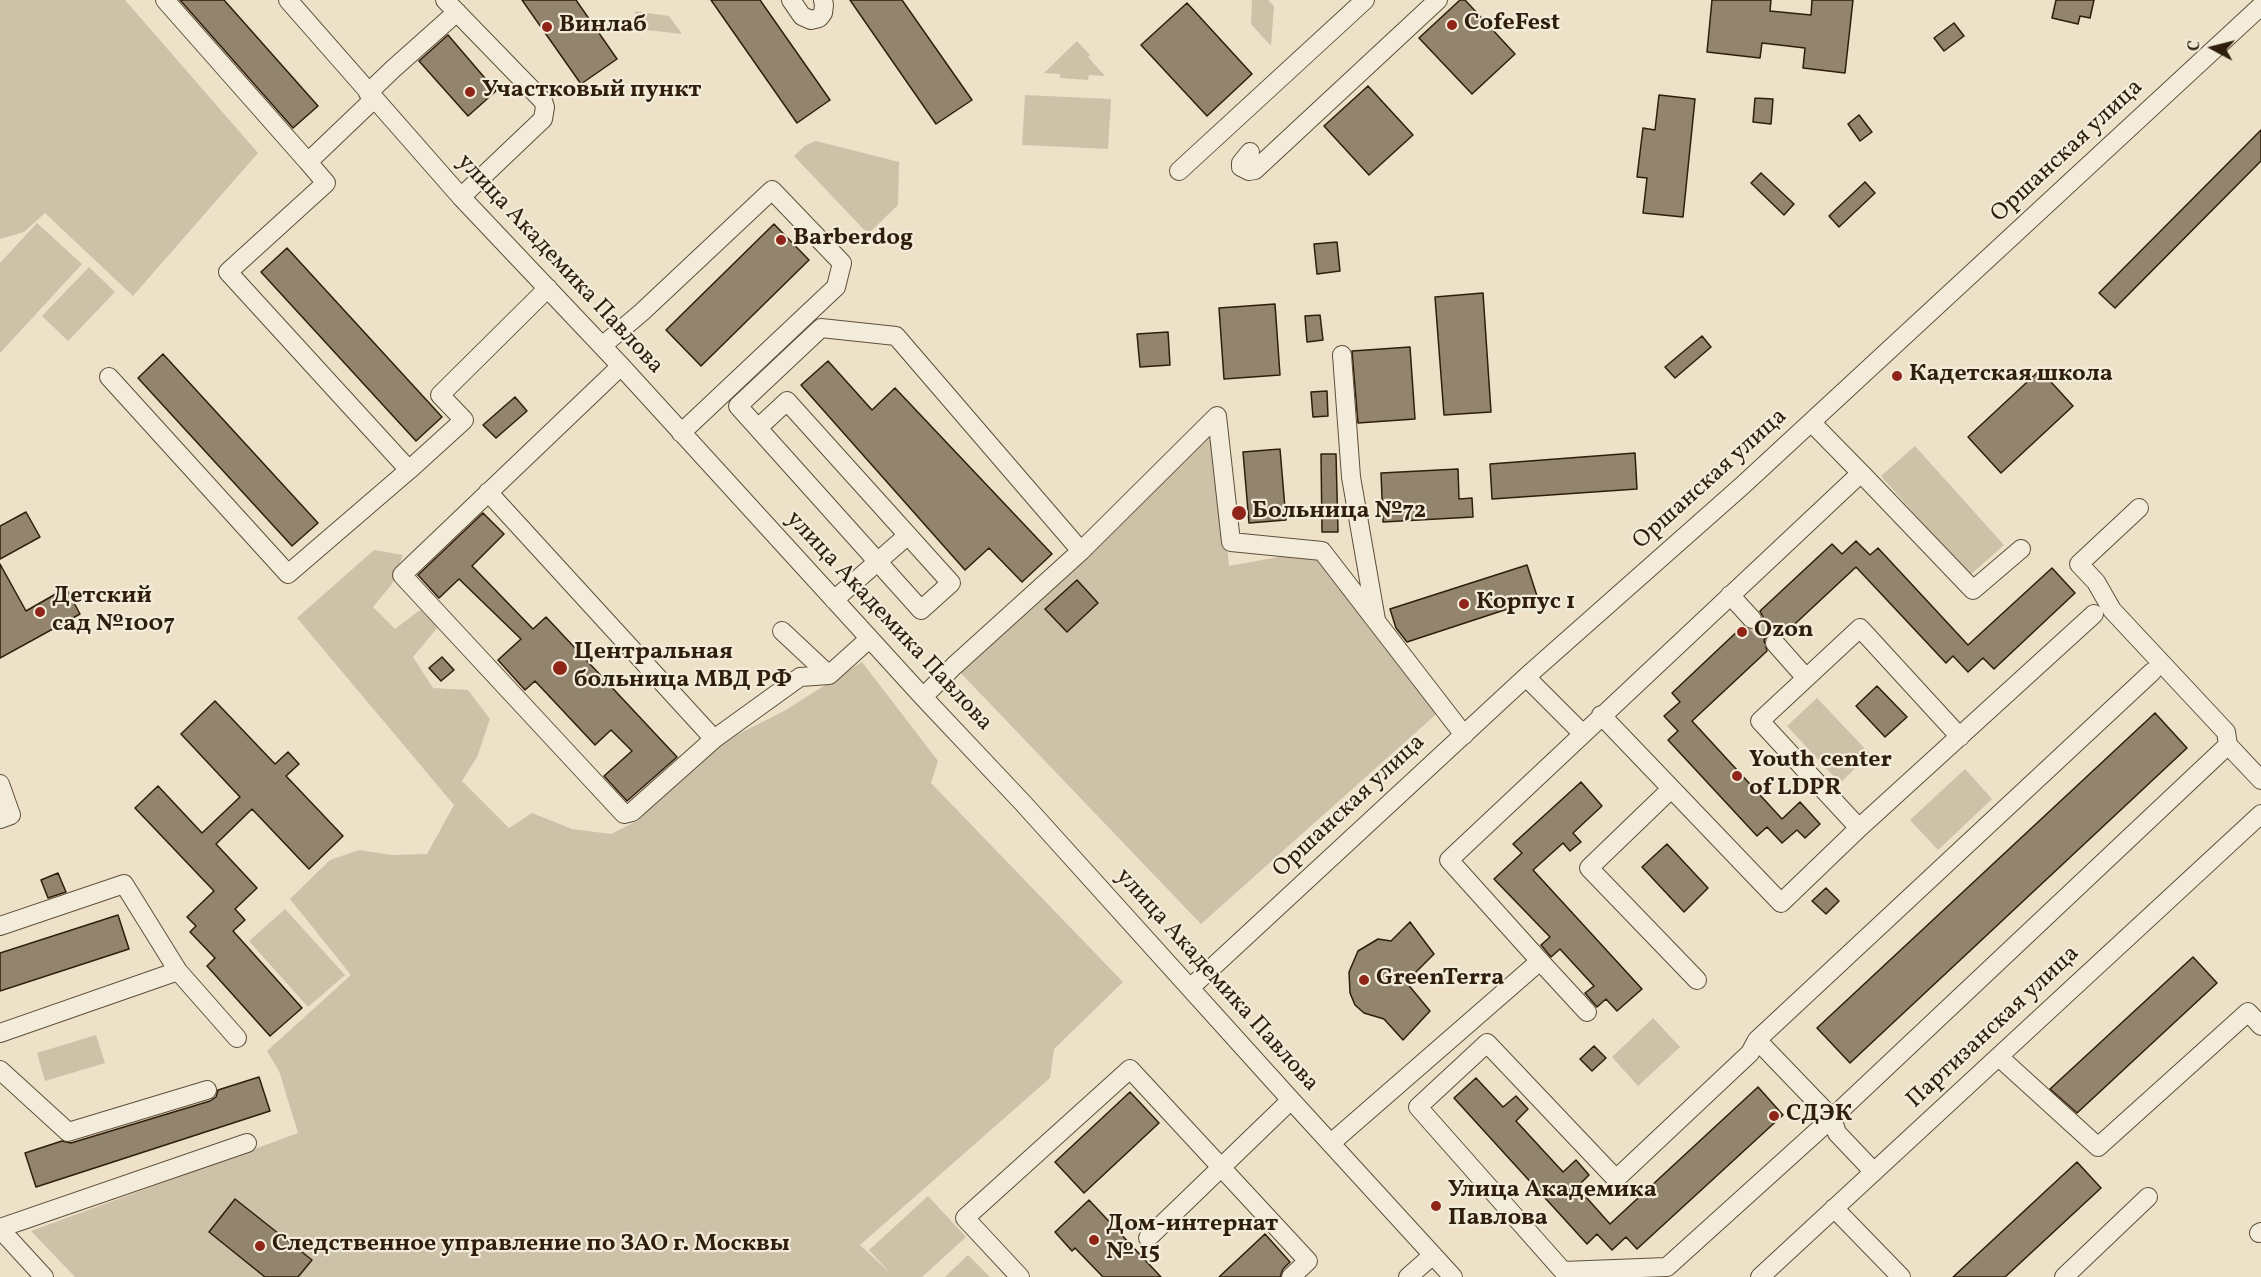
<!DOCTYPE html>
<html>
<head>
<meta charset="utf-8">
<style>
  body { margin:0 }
  #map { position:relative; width:2261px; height:1277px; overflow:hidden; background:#ede2c8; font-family:Vollkorn,serif }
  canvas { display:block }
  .north { position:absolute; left:2183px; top:18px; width:60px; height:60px; -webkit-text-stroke:4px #f3ecdb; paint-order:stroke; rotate:277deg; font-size:16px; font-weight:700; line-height:24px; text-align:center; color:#2f1e0b }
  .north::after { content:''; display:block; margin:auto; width:21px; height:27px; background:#2f1e0b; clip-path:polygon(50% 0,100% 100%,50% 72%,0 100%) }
</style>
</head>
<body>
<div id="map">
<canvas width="2261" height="1277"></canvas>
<div class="north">С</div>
</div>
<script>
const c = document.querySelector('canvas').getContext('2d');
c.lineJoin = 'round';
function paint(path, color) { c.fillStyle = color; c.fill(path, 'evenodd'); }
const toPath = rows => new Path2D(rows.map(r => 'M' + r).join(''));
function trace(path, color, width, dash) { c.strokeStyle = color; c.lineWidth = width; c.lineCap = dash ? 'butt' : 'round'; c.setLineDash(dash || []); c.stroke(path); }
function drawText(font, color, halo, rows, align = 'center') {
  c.font = font + ' Vollkorn,serif'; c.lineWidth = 4.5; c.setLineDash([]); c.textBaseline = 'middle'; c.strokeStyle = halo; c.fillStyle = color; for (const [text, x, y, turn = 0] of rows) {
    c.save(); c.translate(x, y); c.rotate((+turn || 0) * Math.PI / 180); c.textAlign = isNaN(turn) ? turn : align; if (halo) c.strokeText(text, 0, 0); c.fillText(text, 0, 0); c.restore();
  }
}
const green = toPath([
  [0,0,125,0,258,153,133,296,45,213,24,232,0,239],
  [1252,0,1268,0,1274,6,1271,46,1251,24],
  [634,11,669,16,682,34,647,30],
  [1077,41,1090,55,1088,57,1105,76,1089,75,1088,80,1060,78,1060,74,1044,73],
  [1025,95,1111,99,1108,149,1022,145],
  [816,141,899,162,898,205,868,234,794,156,806,145],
  [37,223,82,264,0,353,0,263],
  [89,267,115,292,68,341,42,316],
  [1216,420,1229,566,1311,551,1417,690,1442,709,1201,924,954,666],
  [1915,446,2004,545,1969,576,1881,476],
  [374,550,403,555,392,584,373,607,395,629,420,610,438,627,413,657,433,688,468,690,490,719,477,757,462,781,509,828,532,813,572,829,611,834,639,820,693,757,784,711,862,662,938,761,931,783,1123,982,1054,1049,1050,1078,860,1245,891,1274,869,1250,928,1196,966,1237,922,1277,75,1277,31,1231,298,1133,279,1071,267,1051,351,975,290,899,330,860,359,850,392,855,427,854,454,805,297,618],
  [1817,698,1870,754,1840,783,1787,726],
  [1965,769,1992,799,1938,850,1910,820],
  [285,909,345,975,308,1007,249,941],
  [1653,1018,1680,1047,1638,1086,1612,1057],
  [96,1035,105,1063,45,1081,37,1053],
  [968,1255,990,1277,945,1277]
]);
const building = toPath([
  [180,0,224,0,318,106,293,128,180,0],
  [522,0,576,0,617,59,581,84,522,0],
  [711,0,760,0,830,100,797,123,711,0],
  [850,0,902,0,972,100,936,124,850,0],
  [1460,0,1465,0,1515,54,1472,94,1419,38,1460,0],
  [1712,0,1771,0,1770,11,1811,15,1812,0,1853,0,1845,73,1803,68,1805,48,1762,43,1760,58,1707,52,1712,0],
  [2056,0,2094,0,2090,18,2080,16,2078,24,2052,18,2056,0],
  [1187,3,1252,74,1207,116,1141,45,1187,3],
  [1954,23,1964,36,1944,51,1934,38,1954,23],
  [448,35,496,91,468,116,419,61,448,35],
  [1368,86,1413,135,1369,175,1324,126,1368,86],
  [1659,95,1695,99,1683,217,1643,213,1647,178,1637,177,1643,128,1655,130,1659,95],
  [1755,98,1773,99,1771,124,1753,122,1755,98],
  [1859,115,1872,132,1860,141,1848,124,1859,115],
  [2261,130,2261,161,2115,308,2099,293,2261,130],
  [1761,173,1794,204,1784,215,1751,183,1761,173],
  [1865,182,1875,193,1839,227,1829,216,1865,182],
  [774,224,809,260,701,366,666,330,774,224],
  [1337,242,1340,271,1317,274,1314,244,1337,242],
  [287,248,442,417,416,441,261,272,287,248],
  [1483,293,1491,412,1444,415,1435,297,1483,293],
  [1275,304,1280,375,1224,379,1219,308,1275,304],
  [1320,315,1323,340,1307,342,1305,316,1320,315],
  [1168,332,1170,365,1140,367,1137,334,1168,332],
  [1702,336,1711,347,1675,378,1665,367,1702,336],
  [1410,347,1415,419,1358,423,1352,351,1410,347],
  [163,354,318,523,292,546,138,378,163,354],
  [828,361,872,410,895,388,1052,554,1022,582,989,548,965,570,801,385,828,361],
  [2040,370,2073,406,2001,473,1968,437,2040,370],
  [1327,391,1328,416,1313,417,1311,392,1327,391],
  [515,397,527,411,496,438,483,425,515,397],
  [1280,449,1286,520,1249,523,1243,452,1280,449],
  [1635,453,1637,489,1492,499,1490,464,1635,453],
  [1321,454,1336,454,1338,532,1322,532,1321,454],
  [1458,469,1459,499,1472,498,1473,517,1383,522,1381,473,1458,469],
  [26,512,40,537,0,559,0,526,26,512],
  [483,513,504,534,472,566,533,629,546,617,677,757,627,801,604,776,632,751,611,730,595,745,535,681,525,690,498,660,521,639,459,579,439,598,418,575,483,513],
  [1856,541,1870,555,1878,548,1968,645,2052,568,2075,593,1994,669,1983,658,1968,672,1953,656,1946,663,1856,567,1783,635,1778,632,1768,634,1764,640,1767,651,1692,721,1782,819,1800,802,1820,824,1805,838,1797,830,1782,843,1767,827,1757,836,1668,740,1678,731,1664,716,1680,702,1672,693,1743,626,1754,630,1760,627,1763,617,1760,611,1832,544,1842,554,1856,541],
  [0,564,26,611,66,588,80,614,0,658,0,564],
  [1527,565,1538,599,1407,642,1396,628,1390,609,1527,565],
  [1077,580,1098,603,1067,632,1045,609,1077,580],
  [442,657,454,670,441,681,429,668,442,657],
  [1877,686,1907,717,1885,737,1856,706,1877,686],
  [215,701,275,764,288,752,299,764,286,776,343,836,309,869,252,809,216,844,257,888,235,909,245,920,233,931,302,1008,270,1036,207,966,215,958,190,932,196,926,187,917,214,891,135,808,158,786,202,833,240,797,181,734,215,701],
  [2155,713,2187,748,1850,1063,1817,1028,2155,713],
  [1581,782,1602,806,1573,833,1581,842,1570,851,1563,843,1533,870,1642,989,1617,1011,1606,999,1597,1007,1585,993,1594,986,1560,949,1551,957,1541,945,1550,937,1494,879,1522,853,1513,844,1581,782],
  [1667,844,1708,888,1684,912,1642,867,1667,844],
  [58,873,66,892,48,898,41,880,58,873],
  [1826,888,1839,901,1826,914,1812,901,1826,888],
  [118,915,129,949,0,991,0,953,118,915],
  [1410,922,1434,954,1406,982,1430,1011,1403,1040,1384,1019,1364,1013,1355,1005,1350,993,1349,972,1358,951,1378,939,1391,941,1410,922],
  [2193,957,2217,983,2077,1113,2050,1089,2193,957],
  [1594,1046,1606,1058,1592,1071,1580,1059,1594,1046],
  [259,1077,270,1111,36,1187,25,1153,62,1141,71,1143,210,1101,216,1097,218,1090,259,1077],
  [1476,1078,1503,1107,1516,1096,1528,1109,1516,1121,1563,1172,1576,1160,1589,1175,1577,1187,1610,1224,1758,1087,1783,1115,1637,1249,1626,1237,1612,1250,1597,1234,1587,1244,1454,1098,1476,1078],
  [1130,1092,1159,1123,1084,1193,1055,1162,1130,1092],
  [2077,1162,2101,1188,2005,1277,1953,1277,2077,1162],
  [235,1199,312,1260,298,1277,265,1277,209,1232,235,1199],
  [1089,1200,1161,1277,1103,1277,1075,1248,1072,1251,1055,1232,1089,1200],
  [1265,1234,1290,1262,1283,1269,1280,1277,1219,1277,1265,1234]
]);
const minorTunnel = toPath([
  [1752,619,1775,643]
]);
const minor = toPath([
  [165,0,308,162,374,99],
  [288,0,461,197,621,366,923,697,1022,802,1291,1100,1453,1277],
  [445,0,543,101,545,107,543,119,461,197],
  [791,0,802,16,811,20,819,18,823,13,824,5,823,0],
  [368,93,393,69,457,12],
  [1250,152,1241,163,1241,167,1249,171,1255,170,1438,0],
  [1179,171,1365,0],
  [602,346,642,312,772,190,842,263,836,287,681,433],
  [1342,355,1351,477,1376,620],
  [621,366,402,575,624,814,632,812,714,739,800,677,829,675,869,639],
  [109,377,288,574,409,470,228,272,326,183,308,162],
  [758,428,787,401,951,583,921,610,738,406,821,328,896,336,1081,551],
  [409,470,464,420,440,395,548,288],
  [1861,473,1973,590,2021,549],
  [488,492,714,739],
  [2139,508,2079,564,2096,582,2112,610,2226,732,2228,745],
  [1730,595,1752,619],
  [834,600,908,535],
  [782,631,829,675],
  [1775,643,1806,678],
  [2152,672,1757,1040,1750,1053,1616,1179,1487,1043,1418,1107,1563,1271,1667,1267,1832,1118,2228,745,2261,780],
  [1526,677,1582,733],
  [923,697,954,666,1081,551,1217,416,1231,542,1322,551,1464,735],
  [1601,715,1781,903,1859,828,2094,614],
  [0,784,11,815,0,819],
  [1671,789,1589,868,1697,980],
  [1859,828,1760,721,1860,628,1960,737],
  [0,926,124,884,178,971,0,1033],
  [1540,961,1587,1012],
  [178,971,237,1038],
  [1190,988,1526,677,1743,485,2261,6],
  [1757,1040,1832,1118,1837,1133,1874,1172],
  [1999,1057,2098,1147,2248,1012,2261,1026],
  [0,1070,68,1132,207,1090],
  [1331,1143,1540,961,1449,860,1861,473,1811,422],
  [1834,1208,1901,1277],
  [0,1228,247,1143],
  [0,1229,44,1277],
  [2259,1233,2261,1232],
  [1148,1238,1291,1100],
  [1020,1277,965,1218,1130,1069,1308,1261,1291,1277],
  [1408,1277,1433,1255],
  [1760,1277,2261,814],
  [2064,1277,2148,1197]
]);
const markers = [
  [1452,25,6,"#8f2418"],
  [547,27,6,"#8f2418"],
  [470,92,6,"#8f2418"],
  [781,240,6,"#8f2418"],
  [1897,376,6,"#8f2418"],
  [1239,513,8,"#8f2418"],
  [1464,604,6,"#8f2418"],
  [40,612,6,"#8f2418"],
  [1742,632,6,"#8f2418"],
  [560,668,8,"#8f2418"],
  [1737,776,6,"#8f2418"],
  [1364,980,6,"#8f2418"],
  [1774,1116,6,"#8f2418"],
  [1436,1206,6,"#8f2418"],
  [1094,1240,6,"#8f2418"],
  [260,1246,6,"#8f2418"]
];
const poiNames = [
  ["CofeFest",1464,25],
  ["Винлаб",559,27],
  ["Участковый пункт",482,92],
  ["Barberdog",793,240],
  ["Кадетская школа",1909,376],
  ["Больница №72",1252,513],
  ["Детский",52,598],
  ["сад №1007",52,626],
  ["Корпус 1",1476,604],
  ["Ozon",1754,632],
  ["Центральная",574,654],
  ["больница МВД РФ",574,682],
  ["Youth center",1749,762],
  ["of LDPR",1749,790],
  ["GreenTerra",1376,980],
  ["СДЭК",1786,1116],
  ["Улица Академика",1448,1192],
  ["Павлова",1448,1220],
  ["Дом-интернат",1106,1226],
  ["№ 15",1106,1254],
  ["Следственное управление по ЗАО г. Москвы",272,1246]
];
const streetNames = [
  ["Оршанская улица",2068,152,-43],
  ["улица Академика Павлова",559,265,47],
  ["Оршанская улица",1711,480,-42],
  ["улица Академика Павлова",888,622,47],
  ["Оршанская улица",1350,807,-43],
  ["улица Академика Павлова",1216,981,48],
  ["Партизанская улица",1994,1028,-43]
];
paint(green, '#cdc1a8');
paint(building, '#92846d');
trace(building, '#2f1e0b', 1.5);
trace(minorTunnel, '#c7bba2', 18, [18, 9]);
trace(minor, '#5e4f3a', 20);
trace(minor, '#f3ecdb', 18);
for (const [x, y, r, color] of markers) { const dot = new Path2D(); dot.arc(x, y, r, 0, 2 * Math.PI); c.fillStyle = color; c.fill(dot); trace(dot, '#f3ecdb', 2); }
drawText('bold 24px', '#2f1e0b', '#f3ecdb', poiNames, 'left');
drawText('24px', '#2f1e0b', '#f3ecdb', streetNames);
</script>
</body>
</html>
